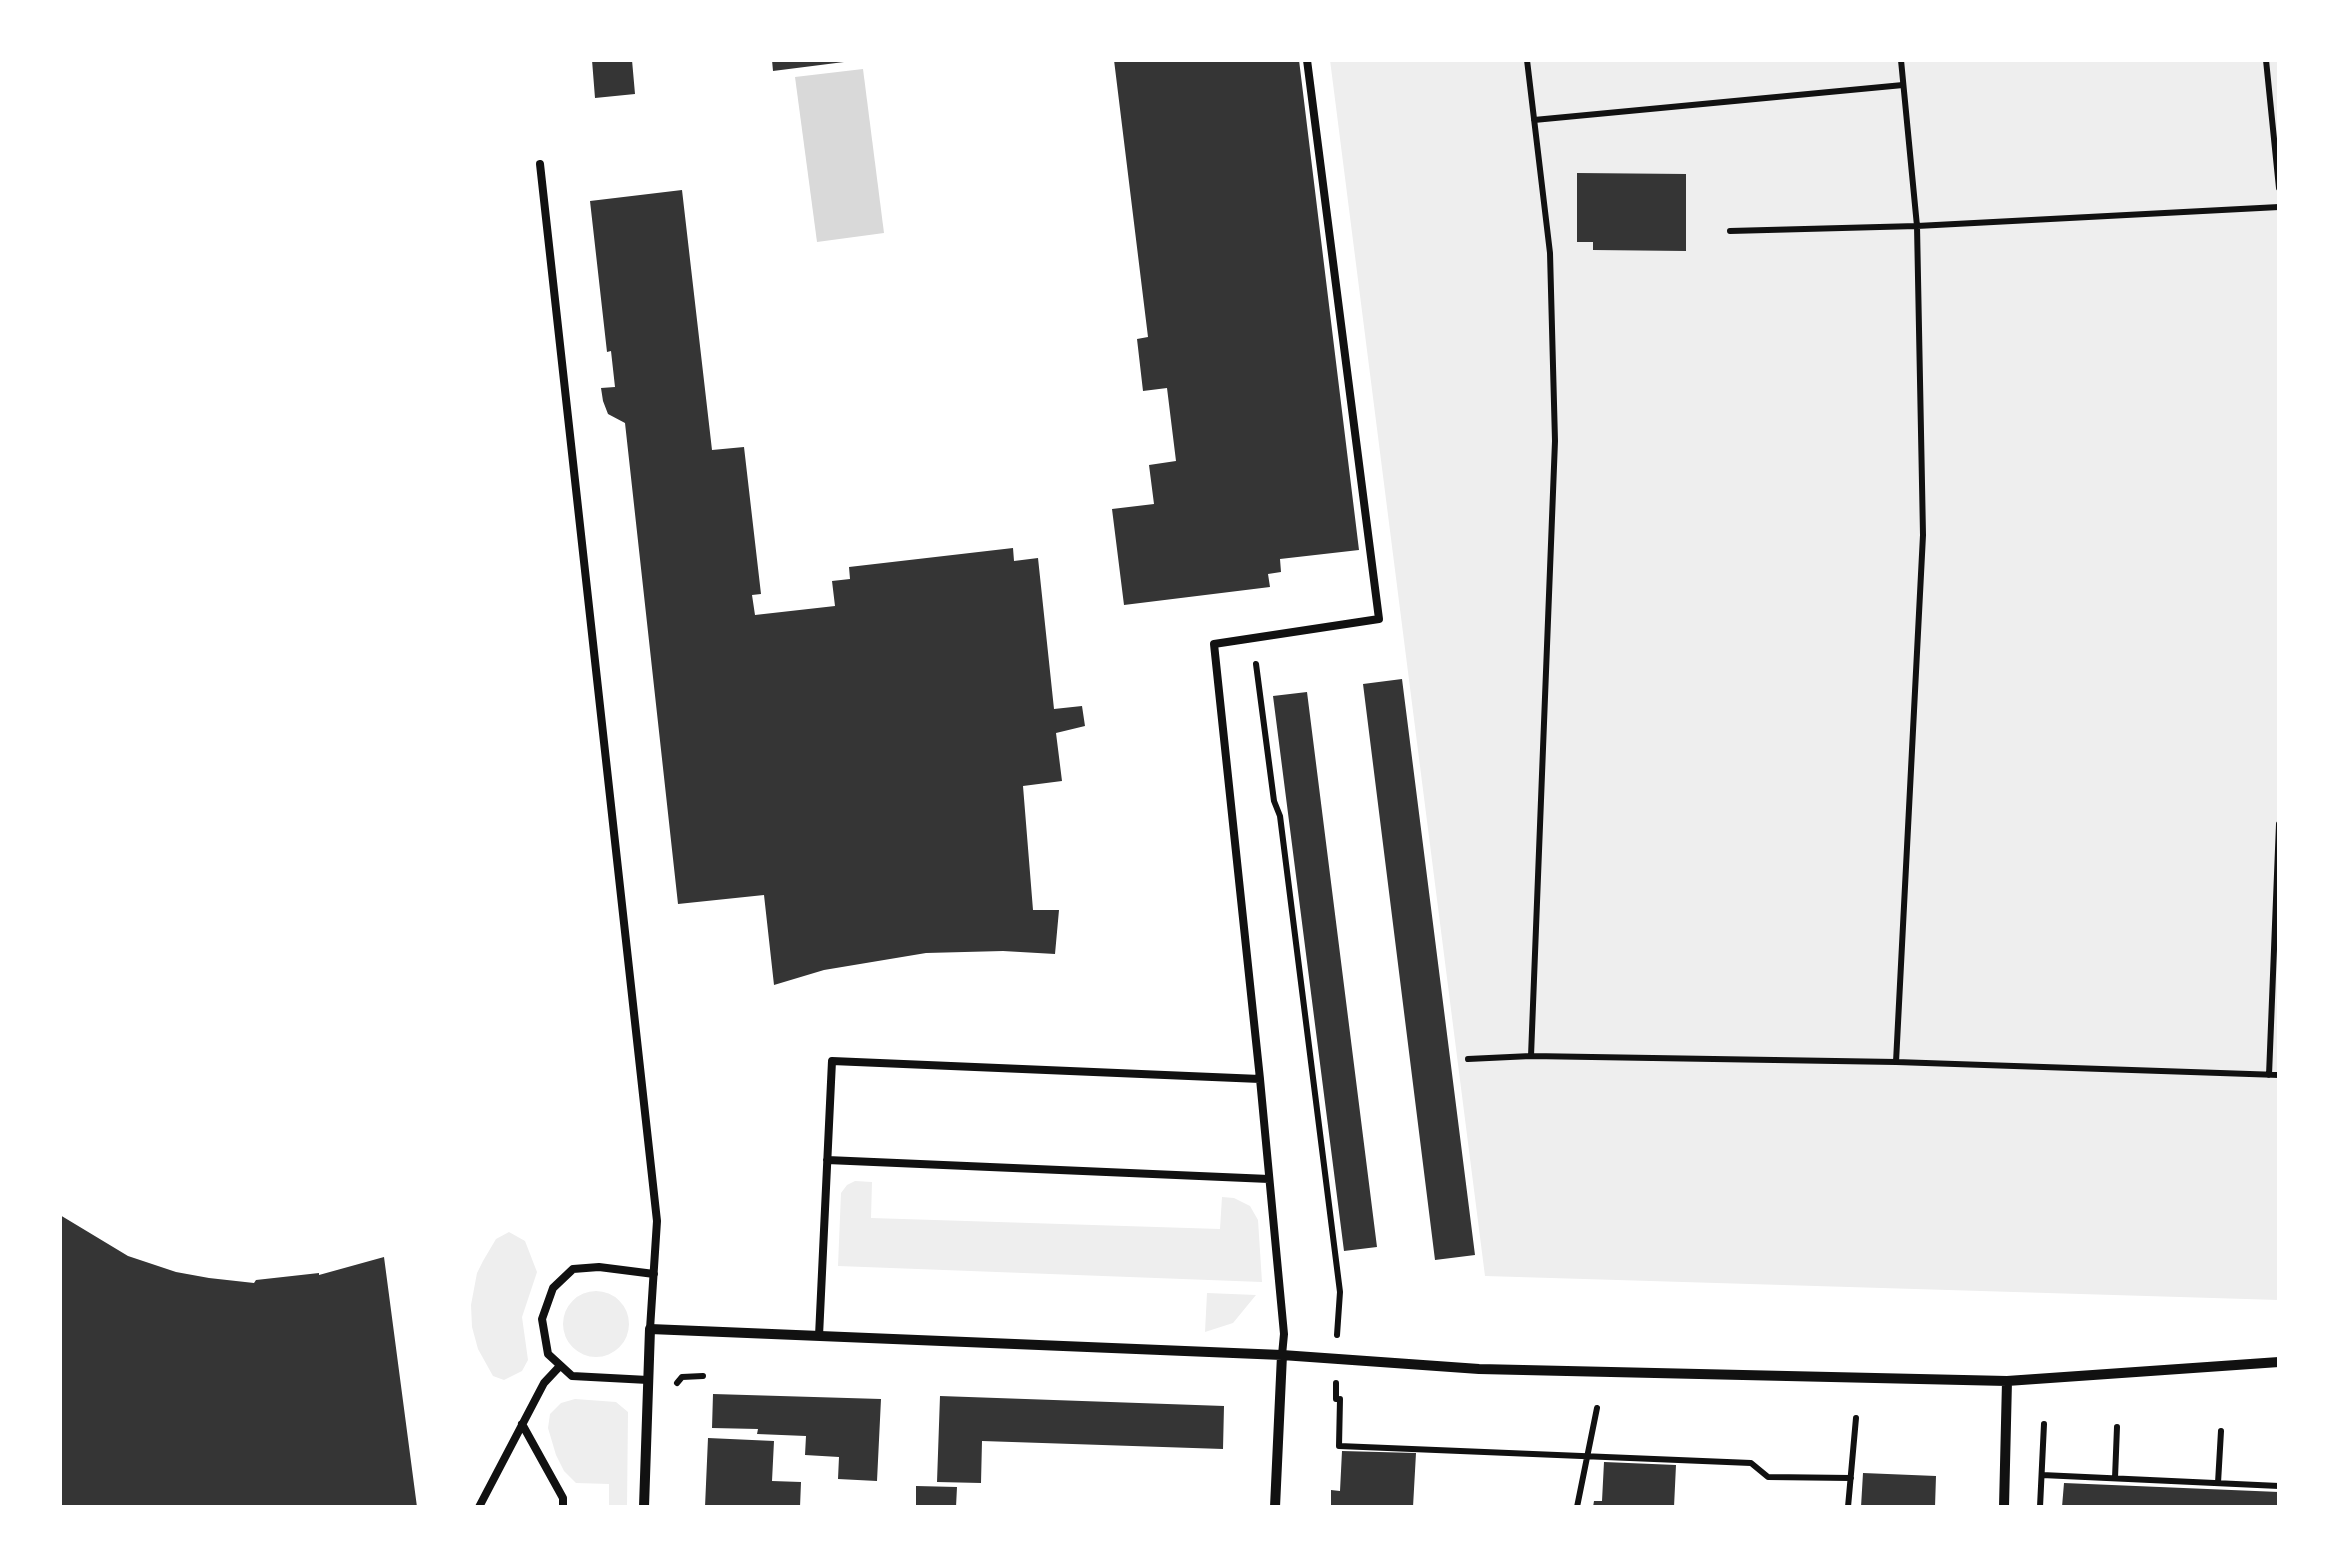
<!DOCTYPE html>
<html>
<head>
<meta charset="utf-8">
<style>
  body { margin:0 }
  #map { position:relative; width:2339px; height:1567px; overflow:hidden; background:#fff; font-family:Karla,sans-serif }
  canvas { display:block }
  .frame { position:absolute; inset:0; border:62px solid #fff; pointer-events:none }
</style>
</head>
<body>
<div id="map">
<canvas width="2339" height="1567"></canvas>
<div class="frame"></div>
</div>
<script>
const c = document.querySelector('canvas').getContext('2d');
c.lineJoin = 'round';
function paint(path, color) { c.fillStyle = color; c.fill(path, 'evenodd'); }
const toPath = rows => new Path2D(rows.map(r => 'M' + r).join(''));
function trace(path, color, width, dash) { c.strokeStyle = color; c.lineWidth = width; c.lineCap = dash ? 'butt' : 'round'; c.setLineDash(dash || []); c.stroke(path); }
const green = toPath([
  [1330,60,2279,60,2279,1300,1485,1276],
  [855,1181,872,1182,871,1218,1220,1229,1222,1197,1234,1198,1250,1206,1258,1220,1262,1282,838,1266,841,1193,847,1185],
  [509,1232,525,1241,537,1272,522,1317,528,1360,522,1371,504,1380,493,1376,478,1349,472,1327,471,1305,477,1273,483,1261,496,1239],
  '563 1324a33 33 0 1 1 66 0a33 33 0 1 1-66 0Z',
  [1207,1293,1256,1295,1233,1323,1205,1332],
  [575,1399,616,1402,628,1412,627,1507,609,1507,609,1484,576,1483,564,1471,556,1455,548,1428,550,1414,561,1403]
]);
const water = toPath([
  [863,69,884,233,817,242,795,77]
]);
const building = toPath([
  [592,60,632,60,635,94,595,98],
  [772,60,844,60,844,62,773,71],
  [1114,60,1299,60,1359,550,1280,559,1281,572,1268,574,1270,587,1124,605,1112,509,1154,504,1149,465,1176,461,1167,388,1143,391,1137,339,1148,337],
  [1577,173,1686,174,1686,251,1593,250,1593,242,1577,242],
  [682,190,712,450,744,447,761,594,752,595,755,615,835,606,832,581,850,579,849,567,1013,548,1014,561,1038,558,1054,709,1082,706,1085,726,1056,733,1062,781,1023,786,1033,910,1059,910,1055,954,1003,951,926,953,824,970,774,985,764,895,678,904,625,423,608,414,603,401,601,388,615,387,611,351,607,352,590,201],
  [1402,679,1475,1255,1435,1260,1363,684],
  [1307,692,1377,1247,1344,1251,1273,696],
  [60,1215,128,1256,176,1272,209,1278,254,1283,256,1280,319,1273,319,1275,384,1257,417,1507,60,1507],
  [713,1394,881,1399,877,1481,838,1479,839,1457,805,1455,806,1436,757,1434,758,1429,712,1428],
  [940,1396,1224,1406,1223,1449,982,1441,981,1483,937,1482],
  [708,1438,774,1441,772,1481,801,1482,800,1507,705,1507],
  [1342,1451,1416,1453,1413,1507,1331,1507,1331,1490,1340,1491],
  [1604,1462,1676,1465,1674,1507,1593,1507,1594,1501,1602,1501],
  [1863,1473,1936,1476,1935,1507,1861,1507],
  [2064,1483,2279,1492,2279,1507,2062,1507],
  [916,1486,957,1487,956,1507,916,1507]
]);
const path = toPath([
  [1527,60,1550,253,1555,441,1531,1056,1896,1062,2279,1075],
  [2266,60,2279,188],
  [1534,120,1903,85],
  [1730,231,1917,226,1901,60],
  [1256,664,1274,801,1280,816,1340,1292,1337,1335],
  [1468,1059,1531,1056],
  [1896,1062,1923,535,1917,226,2279,207],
  [2269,1075,2279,824],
  [677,1383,682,1377,703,1376],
  [1336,1399,1336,1383],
  [1340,1399,1339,1446,1751,1463,1768,1477,1851,1478],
  [2042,1475,2279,1486],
  [2115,1478,2117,1427],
  [2218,1483,2221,1431],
  [1577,1507,1597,1408],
  [1848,1507,1856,1418],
  [2040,1507,2044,1424]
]);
const service = toPath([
  [540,164,657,1221,650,1329],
  [1260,1079,1214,644,1379,619,1307,60],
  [827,1160,1269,1179],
  [819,1336,832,1061,1260,1079,1284,1334,1282,1355],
  [648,1380,572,1376,548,1354,542,1319,553,1288,573,1269,599,1267,654,1274],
  [522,1424,563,1498,563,1507],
  [479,1507,544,1383,559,1367]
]);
const minor = toPath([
  [644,1507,650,1329,1282,1355,1479,1369,2007,1381,2279,1362],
  [1275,1507,1282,1355],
  [2004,1507,2007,1381]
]);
paint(green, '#eee');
paint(water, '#d9d9d9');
paint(building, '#353535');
trace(path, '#111', 6);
trace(service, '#111', 8);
trace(minor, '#111', 10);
</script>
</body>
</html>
